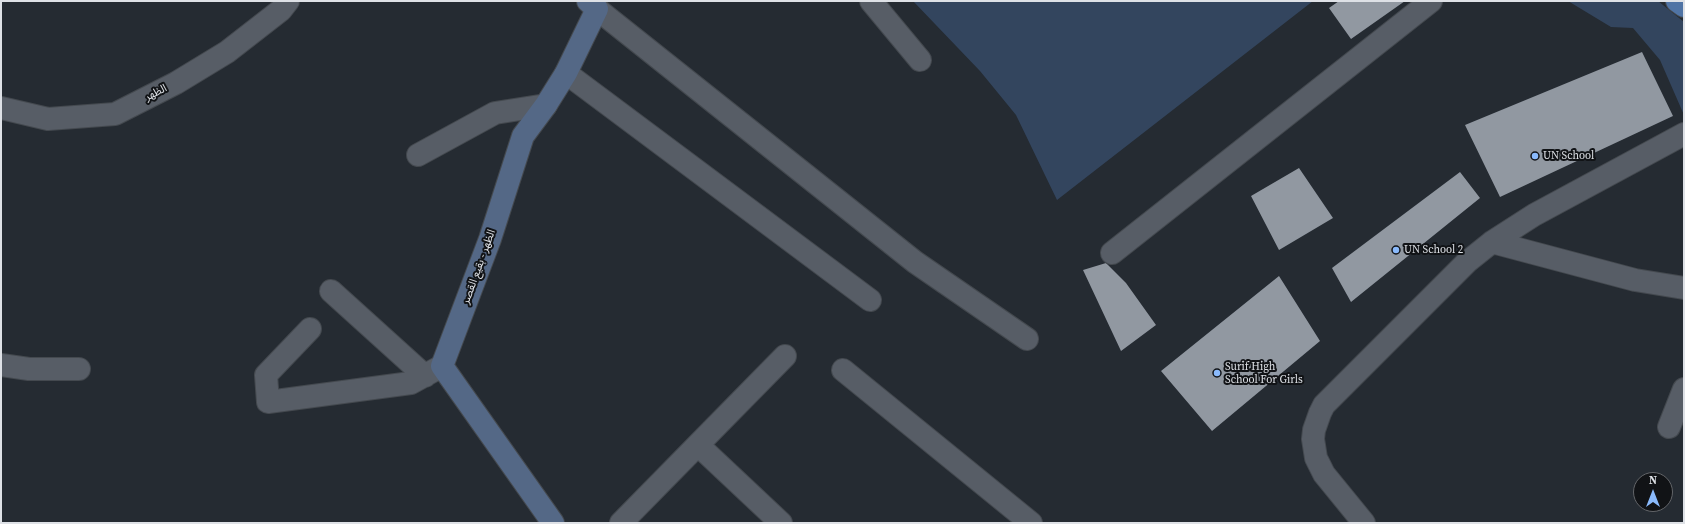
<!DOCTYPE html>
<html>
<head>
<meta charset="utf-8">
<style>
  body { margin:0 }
  #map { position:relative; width:1685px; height:524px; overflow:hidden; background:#252b32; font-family:"Source Serif 4",serif }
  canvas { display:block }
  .frame { position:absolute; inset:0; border:2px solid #dee1e6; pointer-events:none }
  .north { position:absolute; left:1633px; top:472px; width:40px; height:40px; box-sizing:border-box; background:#111316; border:1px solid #636569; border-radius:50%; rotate:0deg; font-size:11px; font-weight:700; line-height:16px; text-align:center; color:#dee1e6 }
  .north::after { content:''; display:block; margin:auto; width:14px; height:18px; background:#8abafc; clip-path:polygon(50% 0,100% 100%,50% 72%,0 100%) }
</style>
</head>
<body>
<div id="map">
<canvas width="1685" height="524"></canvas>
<div class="frame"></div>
<div class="north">N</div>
</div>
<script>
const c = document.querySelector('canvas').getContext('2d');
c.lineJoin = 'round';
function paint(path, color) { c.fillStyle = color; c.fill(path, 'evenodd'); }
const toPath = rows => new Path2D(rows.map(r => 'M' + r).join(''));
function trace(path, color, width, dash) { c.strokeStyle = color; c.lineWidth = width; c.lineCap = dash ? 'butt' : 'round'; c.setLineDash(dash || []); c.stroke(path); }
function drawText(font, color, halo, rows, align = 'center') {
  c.font = font + ' "Source Serif 4","Noto Sans Arabic",serif'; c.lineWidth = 4; c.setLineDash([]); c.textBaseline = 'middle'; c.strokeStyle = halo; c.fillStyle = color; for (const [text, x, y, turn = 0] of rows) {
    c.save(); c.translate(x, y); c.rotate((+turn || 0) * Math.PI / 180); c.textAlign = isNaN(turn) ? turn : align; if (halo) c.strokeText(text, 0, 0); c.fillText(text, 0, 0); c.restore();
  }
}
const green = toPath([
  [913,1,1313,1,1057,200,1016,115,980,71],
  [1568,1,1658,1,1684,22,1684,115,1660,60,1633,28,1611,27]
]);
const building = toPath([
  [1339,1,1405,1,1351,39,1329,8],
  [1642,52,1673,116,1500,197,1465,125],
  [1299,168,1333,218,1279,250,1251,196],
  [1460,172,1480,198,1351,302,1332,268],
  [1106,263,1126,283,1156,325,1121,351,1083,270],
  [1279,276,1320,341,1212,431,1161,371]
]);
const street = toPath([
  [871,1,920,60],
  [597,9,915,262,1027,339],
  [566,73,870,300],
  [1,108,48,119,115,114,176,83,227,52,281,10,288,1],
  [418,155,495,113,546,105],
  [1492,242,1635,280,1684,288],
  [1112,253,1431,1],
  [331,291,425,376],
  [310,329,266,375,268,402,411,383,442,366],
  [1,365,29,369,79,369],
  [843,370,1031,523],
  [1669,427,1684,389],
  [698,445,781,523],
  [621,523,785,356],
  [1364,523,1324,474,1316,458,1313,439,1314,430,1320,413,1324,405,1467,262,1492,242,1534,215,1684,134]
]);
const secondary = toPath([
  [553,523,442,366,490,239,523,136,546,105,566,73,597,9,588,1]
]);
const primary = toPath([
  [1677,1,1684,6]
]);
const markers = [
  [1535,156,4,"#8abafc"],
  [1396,250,4,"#8abafc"],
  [1217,373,4,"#8abafc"]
];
const streetNames = [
  ["الظهر",156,93,-27],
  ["الظهر - بقيع القصر",479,267,-70]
];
const poiNames = [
  ["UN School",1543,156],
  ["UN School 2",1404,250],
  ["Surif High",1225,367],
  ["School For Girls",1225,380]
];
paint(green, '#33455e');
paint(building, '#9198a1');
trace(street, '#44494f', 24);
trace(secondary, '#44494f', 24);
trace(primary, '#44494f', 24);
trace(street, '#575d66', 22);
trace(secondary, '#546886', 22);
trace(primary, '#5074a5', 22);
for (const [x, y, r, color] of markers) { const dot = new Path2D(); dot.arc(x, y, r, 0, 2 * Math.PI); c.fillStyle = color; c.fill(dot); trace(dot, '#111316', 1.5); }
drawText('11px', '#dee1e6', '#111316', streetNames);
drawText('11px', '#dee1e6', '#111316', poiNames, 'left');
</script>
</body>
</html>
